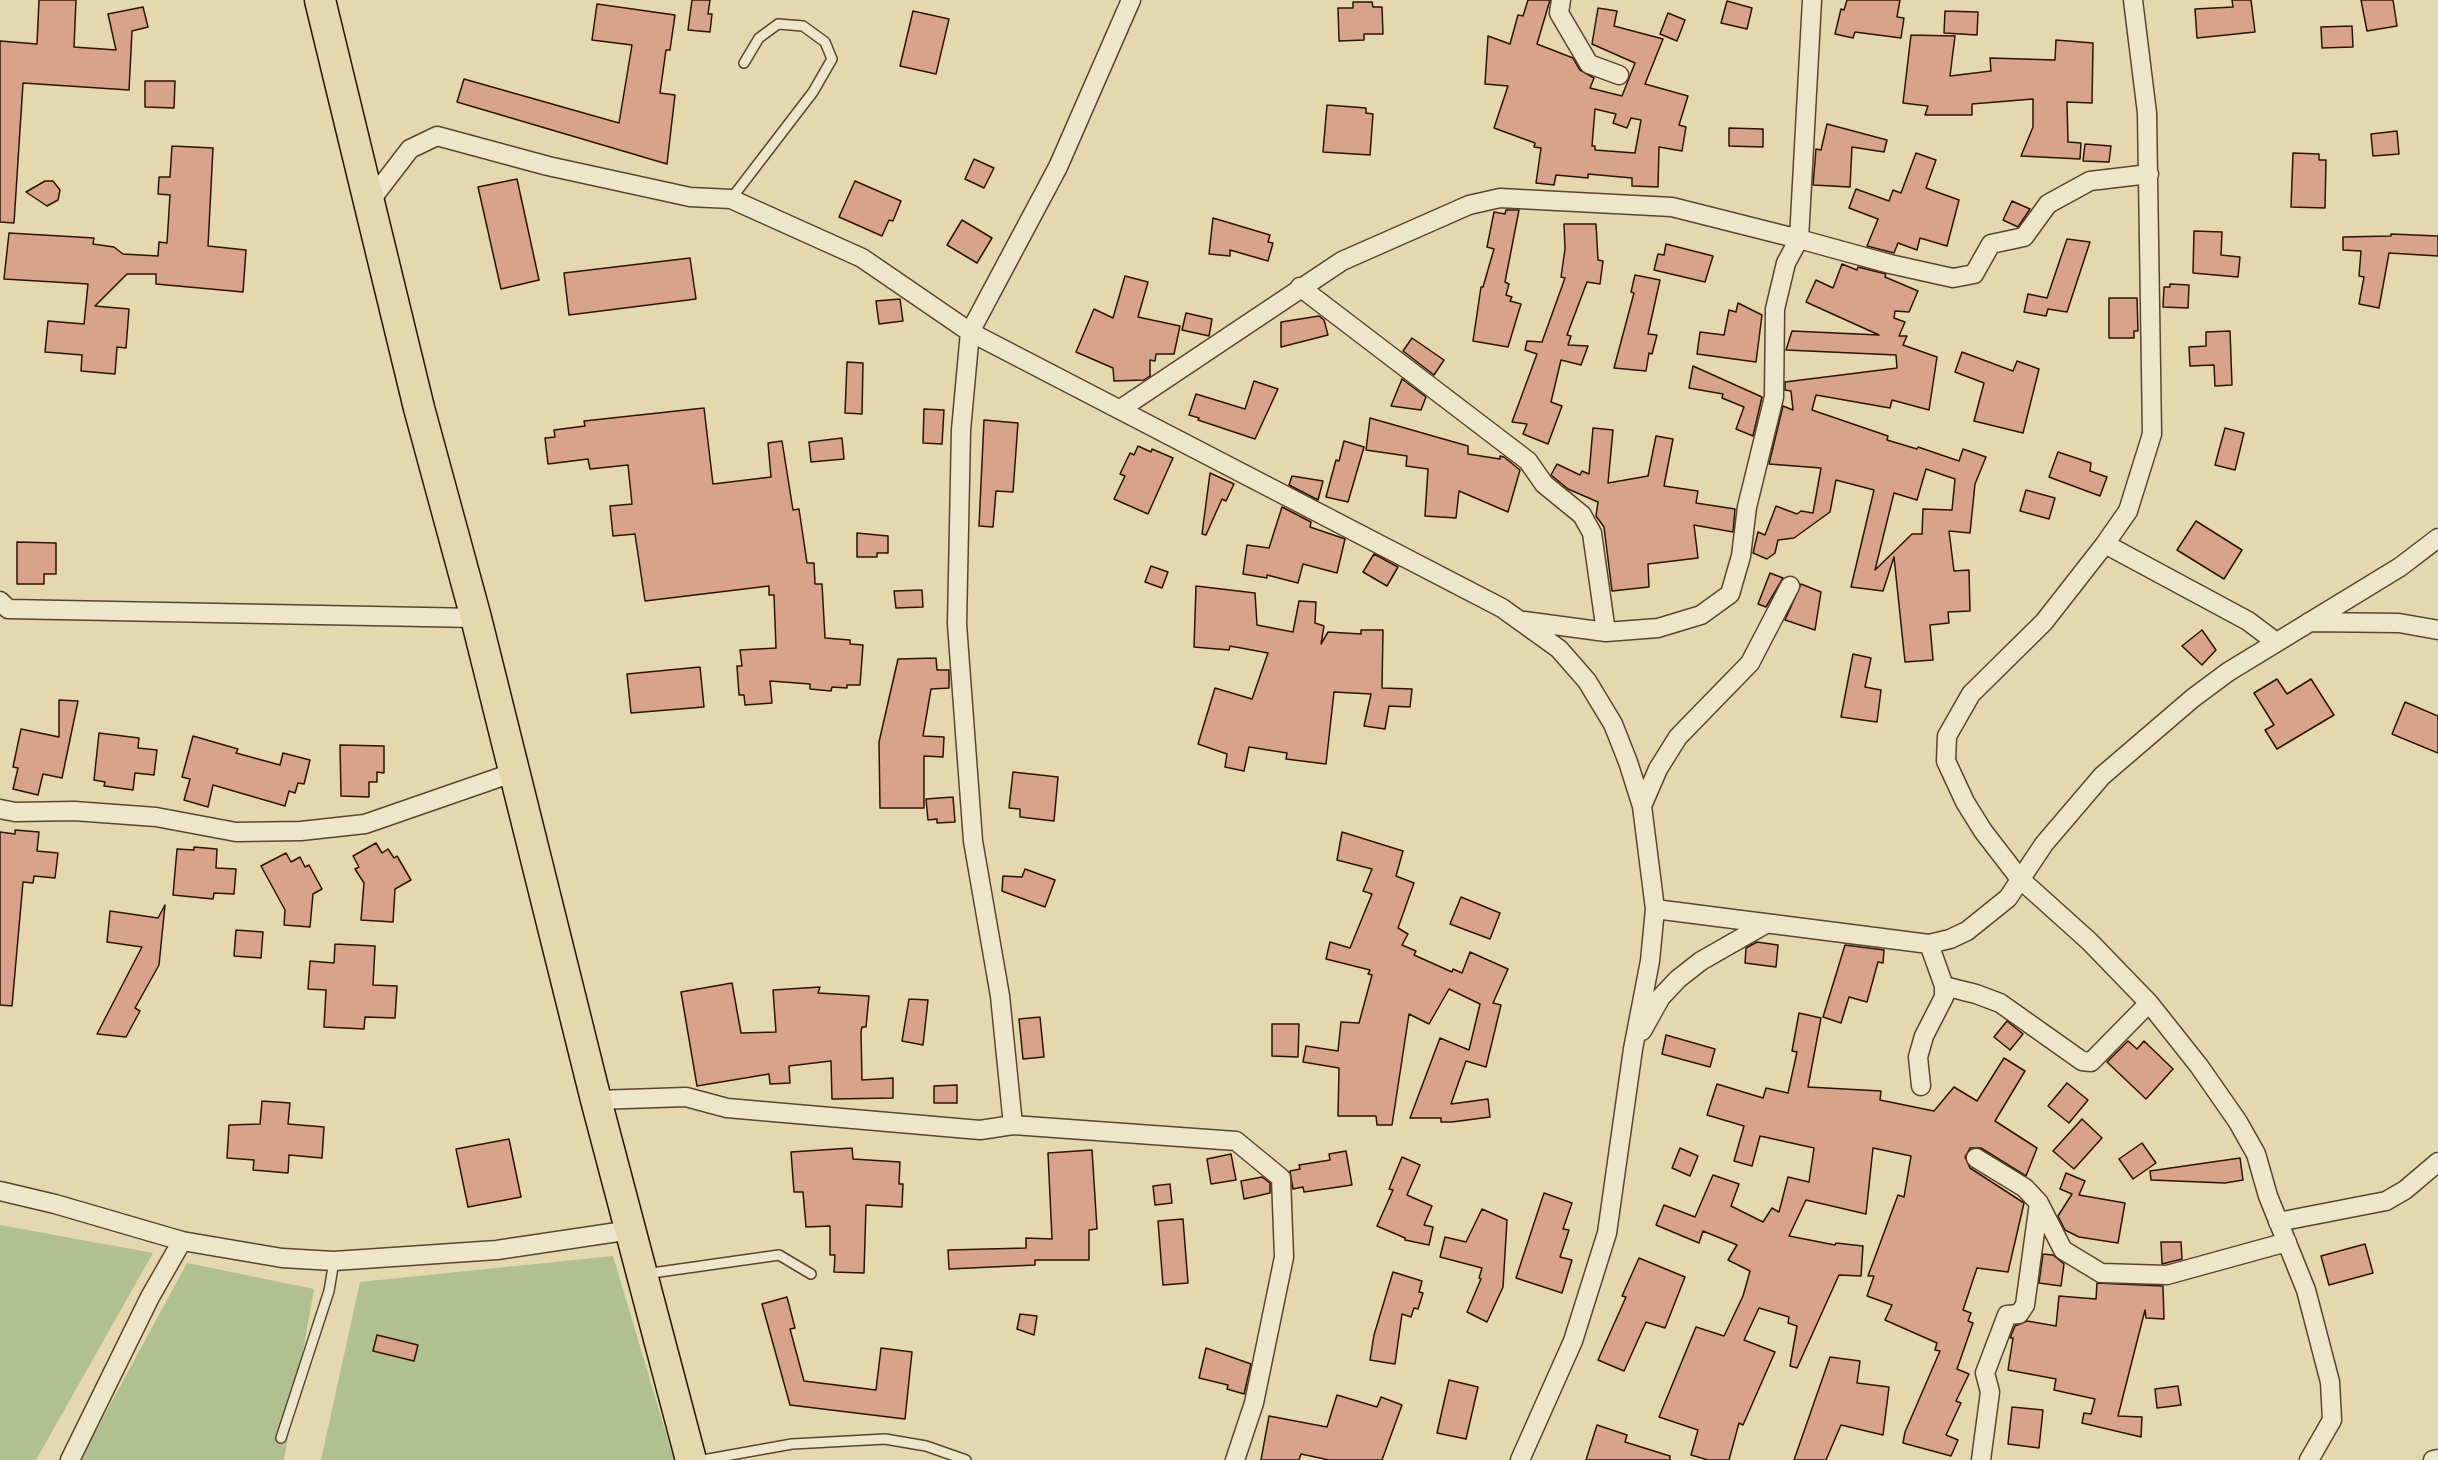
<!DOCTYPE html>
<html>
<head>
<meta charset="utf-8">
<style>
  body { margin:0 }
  canvas { display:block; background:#e5d8af }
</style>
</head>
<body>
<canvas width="2438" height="1460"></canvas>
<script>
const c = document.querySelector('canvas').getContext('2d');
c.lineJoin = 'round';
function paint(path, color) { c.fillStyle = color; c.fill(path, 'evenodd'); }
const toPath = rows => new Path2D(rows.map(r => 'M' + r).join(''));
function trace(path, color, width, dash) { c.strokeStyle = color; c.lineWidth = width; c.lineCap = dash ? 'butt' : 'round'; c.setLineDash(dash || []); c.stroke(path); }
const green = toPath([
  [0,1225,153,1253,36,1460,0,1460],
  [613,1256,674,1460,321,1460,360,1282],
  [187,1263,314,1289,284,1460,80,1460]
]);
const building = toPath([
  [39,0,76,0,74,47,116,50,108,14,143,7,148,27,132,31,129,90,23,83,14,223,0,222,0,41,37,44,39,0],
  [692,0,710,0,708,14,712,14,710,32,688,30,692,0],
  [1528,0,1550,0,1537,44,1573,58,1580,70,1594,78,1590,88,1622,96,1635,63,1592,44,1598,8,1617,11,1614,26,1663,39,1645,84,1688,96,1679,125,1686,127,1682,151,1659,147,1658,187,1632,186,1632,178,1588,174,1588,178,1556,175,1554,185,1536,183,1541,148,1534,147,1535,143,1494,128,1508,86,1485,84,1488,36,1510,44,1518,15,1523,16,1528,0],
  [1595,109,1616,114,1613,123,1627,128,1631,118,1641,120,1635,153,1595,150,1595,146,1592,146,1595,109],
  [1847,0,1900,0,1897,17,1904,18,1901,38,1855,32,1853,38,1835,34,1841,9,1844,10,1847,0],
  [2232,0,2251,0,2255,32,2197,38,2195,9,2233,7,2232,0],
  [2361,0,2393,0,2397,26,2367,31,2361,0],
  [1727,1,1752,8,1747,29,1721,23,1727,1],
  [1353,2,1372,2,1373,7,1382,7,1383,34,1364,34,1364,40,1339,41,1338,8,1353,8,1353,2],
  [597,4,675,15,670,50,666,50,660,93,675,95,667,164,457,102,464,79,619,123,632,45,592,40,597,4],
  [913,11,949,19,936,74,900,66,913,11],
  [1945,11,1978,12,1977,35,1944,33,1945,11],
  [1668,13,1685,20,1677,41,1660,34,1668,13],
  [2352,26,2353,47,2322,48,2321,27,2352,26],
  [1911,35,1955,36,1950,76,1991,71,1990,58,2055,60,2056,40,2093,43,2092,103,2067,102,2068,142,2081,143,2080,159,2021,156,2033,127,2033,99,1972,104,1972,115,1925,115,1928,106,1903,103,1911,35],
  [145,81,175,81,174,108,145,107,145,81],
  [1327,105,1366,108,1366,113,1373,114,1370,155,1323,152,1327,105],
  [1827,124,1887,140,1884,152,1852,147,1850,187,1813,185,1816,149,1821,150,1827,124],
  [1729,128,1763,129,1763,147,1729,146,1729,128],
  [2397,131,2399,154,2373,156,2371,134,2397,131],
  [2085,144,2111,146,2109,162,2083,161,2085,144],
  [172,146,213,148,208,246,246,250,243,292,156,284,156,274,127,274,95,306,129,309,126,348,117,347,115,374,81,371,82,355,45,352,48,321,84,324,88,284,4,279,9,233,94,238,93,244,114,247,123,254,158,256,159,242,167,243,170,195,158,194,159,177,170,177,172,146],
  [1916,153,1936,160,1926,188,1959,200,1947,246,1920,238,1917,250,1898,243,1894,253,1867,246,1878,219,1849,208,1856,189,1889,201,1893,190,1901,193,1916,153],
  [2293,153,2319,154,2319,160,2326,160,2325,208,2291,207,2293,153],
  [974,159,994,168,984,188,965,179,974,159],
  [517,179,539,280,501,289,478,187,517,179],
  [45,181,53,181,60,190,58,200,47,206,26,192,45,181],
  [855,181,901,201,893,221,889,220,882,236,839,217,855,181],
  [2012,201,2030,209,2018,227,2003,220,2012,201],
  [1506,210,1519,210,1505,282,1509,284,1506,295,1512,297,1510,301,1521,304,1508,347,1473,341,1481,287,1483,287,1494,249,1487,247,1494,212,1505,214,1506,210],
  [1213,218,1270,235,1268,242,1273,243,1268,261,1230,250,1230,256,1209,254,1213,218],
  [962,220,992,238,977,263,947,245,962,220],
  [1564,224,1596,224,1598,260,1603,261,1600,284,1587,282,1567,335,1571,336,1568,345,1588,346,1581,365,1561,360,1551,402,1562,406,1548,444,1523,434,1527,424,1512,422,1537,354,1525,350,1527,341,1542,342,1565,278,1561,277,1565,249,1564,224],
  [2194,231,2222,232,2221,255,2240,257,2238,277,2193,273,2194,231],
  [2391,234,2438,236,2438,256,2389,253,2379,308,2359,304,2364,277,2359,276,2361,251,2343,250,2343,237,2391,236,2391,234],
  [2067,239,2090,242,2067,312,2048,309,2046,316,2024,312,2028,294,2047,298,2067,239],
  [1666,244,1713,256,1705,282,1654,270,1658,254,1664,255,1666,244],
  [690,258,696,299,569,315,564,273,690,258],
  [1842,264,1857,270,1858,267,1886,274,1885,277,1918,291,1909,312,1895,311,1894,318,1905,322,1899,336,1907,336,1903,345,1937,357,1929,410,1892,400,1890,408,1816,395,1812,410,1888,436,1887,440,1917,449,1918,447,1959,461,1963,449,1986,457,1975,484,1970,533,1949,531,1954,571,1969,570,1970,611,1948,612,1949,623,1930,625,1933,660,1905,662,1894,557,1883,591,1851,587,1874,490,1836,480,1830,512,1794,538,1778,540,1775,553,1767,559,1753,553,1758,532,1765,535,1776,506,1797,514,1801,511,1813,513,1821,468,1769,464,1783,406,1793,410,1791,391,1785,390,1785,382,1897,368,1896,355,1786,350,1792,331,1879,335,1806,302,1816,280,1833,288,1842,264],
  [1926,469,1955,479,1952,510,1923,509,1922,534,1912,534,1875,570,1894,493,1917,500,1926,469],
  [1635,275,1660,280,1648,334,1657,335,1652,354,1649,353,1646,371,1614,368,1634,293,1631,292,1635,275],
  [1125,276,1148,282,1138,317,1180,326,1174,354,1156,354,1155,361,1150,360,1150,376,1144,380,1114,381,1113,368,1076,352,1094,309,1113,318,1125,276],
  [2170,284,2189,285,2188,308,2163,307,2164,287,2170,287,2170,284],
  [2109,298,2137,298,2138,331,2134,331,2134,338,2109,338,2109,298],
  [900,299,903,321,879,324,876,301,900,299],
  [1738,303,1762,315,1756,362,1697,354,1700,332,1724,335,1729,310,1736,312,1738,303],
  [1186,313,1212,319,1209,336,1182,330,1186,313],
  [1319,316,1324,320,1328,335,1281,347,1281,322,1319,316],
  [2230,331,2232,385,2215,386,2214,365,2190,366,2189,347,2206,346,2206,332,2230,331],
  [1412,338,1444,360,1434,375,1403,351,1412,338],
  [1962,352,2013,371,2017,361,2039,369,2023,433,1974,421,1984,383,1955,372,1962,352],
  [847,362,863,363,862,414,845,413,847,362],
  [1693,366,1762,397,1753,436,1736,429,1744,407,1722,398,1723,394,1689,388,1693,366],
  [1402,379,1426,397,1421,410,1391,406,1402,379],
  [1254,381,1278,389,1255,439,1198,420,1199,418,1189,415,1196,394,1245,409,1254,381],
  [704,408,713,484,771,477,768,443,782,441,793,510,799,509,807,563,814,563,815,584,822,584,825,638,850,640,850,644,863,645,860,685,847,685,847,688,832,687,831,691,810,689,810,684,770,681,772,703,745,705,744,695,739,695,737,666,742,666,740,650,776,648,774,595,769,595,769,586,645,601,635,534,613,536,610,506,632,504,628,465,590,469,588,459,548,464,545,438,555,437,554,430,585,426,584,421,704,408],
  [924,409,944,410,942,444,923,443,924,409],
  [1370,418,1468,446,1468,454,1500,459,1500,456,1504,457,1520,470,1508,512,1459,491,1456,518,1425,516,1428,469,1406,466,1407,456,1366,450,1370,418],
  [984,420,1018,423,1013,492,996,491,993,527,979,526,984,420],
  [1593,428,1613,430,1608,483,1648,476,1656,436,1673,439,1664,486,1698,491,1696,503,1735,509,1733,532,1694,525,1698,558,1648,564,1649,587,1612,591,1604,527,1596,516,1598,502,1568,489,1551,475,1557,464,1580,475,1582,471,1589,474,1593,428],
  [2225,428,2244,433,2235,470,2215,465,2225,428],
  [842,438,844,459,811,462,809,442,842,438],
  [1344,441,1364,447,1348,502,1326,497,1336,460,1339,461,1344,441],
  [1138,446,1151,452,1152,449,1173,458,1148,514,1114,499,1125,476,1120,474,1130,453,1134,455,1138,446],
  [2058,452,2091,463,2090,471,2107,477,2100,496,2049,477,2058,452],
  [1210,473,1234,484,1226,501,1222,499,1206,535,1202,534,1210,473],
  [1292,476,1323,481,1318,500,1289,485,1292,476],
  [2026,490,2055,498,2049,519,2020,511,2026,490],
  [1282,507,1311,522,1310,527,1345,539,1337,573,1303,564,1298,583,1267,575,1267,578,1243,574,1247,545,1269,548,1282,507],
  [2196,521,2242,550,2224,579,2177,550,2196,521],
  [857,533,888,536,888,553,877,553,877,557,857,557,857,533],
  [17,542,56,543,56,574,44,574,44,584,17,584,17,542],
  [1374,554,1398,567,1387,586,1363,572,1374,554],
  [1151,566,1168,572,1162,588,1145,582,1151,566],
  [1770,573,1783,578,1766,607,1758,604,1770,573],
  [1801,584,1821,592,1815,630,1785,620,1801,584],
  [1196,586,1255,593,1257,625,1293,632,1299,601,1316,602,1315,623,1324,626,1321,644,1328,632,1361,634,1361,630,1383,630,1382,688,1412,689,1410,707,1389,706,1385,729,1364,726,1371,694,1334,692,1326,764,1286,759,1287,753,1249,747,1244,771,1225,767,1227,754,1198,744,1215,688,1252,699,1268,653,1230,646,1229,650,1194,647,1196,586],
  [922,590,923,607,896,608,894,591,922,590],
  [2202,630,2216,650,2202,665,2182,646,2202,630],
  [1853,654,1871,658,1865,687,1881,690,1877,722,1841,717,1853,654],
  [936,658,937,670,949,670,949,688,931,689,923,736,944,737,943,757,924,756,924,808,880,808,879,742,898,659,936,658],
  [700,667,704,707,631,713,627,674,700,667],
  [2277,679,2287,694,2311,679,2334,715,2277,749,2265,730,2274,725,2254,693,2277,679],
  [59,700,78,701,62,778,43,774,38,795,13,789,18,768,13,767,21,729,59,737,59,700],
  [2405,702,2438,716,2438,753,2392,734,2405,702],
  [99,733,139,738,138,748,157,750,154,775,135,773,133,790,104,786,105,782,94,780,99,733],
  [193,736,238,749,236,753,280,765,283,753,310,760,304,784,298,783,295,793,289,791,285,806,213,785,208,807,184,800,190,779,182,777,193,736],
  [340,745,384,746,384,773,377,772,377,782,369,782,369,797,341,796,340,745],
  [1013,772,1058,777,1054,821,1020,817,1020,809,1009,808,1013,772],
  [953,797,955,822,937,823,937,819,928,820,926,799,953,797],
  [15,830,39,832,37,851,58,853,55,878,34,876,33,883,23,882,12,1006,0,1005,0,832,15,834,15,830],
  [1342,832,1403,851,1396,876,1414,883,1398,928,1408,934,1402,945,1416,951,1414,955,1452,972,1453,969,1462,973,1470,952,1508,969,1493,1003,1501,1005,1486,1067,1466,1061,1451,1104,1488,1099,1490,1117,1452,1122,1441,1122,1441,1118,1410,1118,1440,1038,1469,1050,1480,1004,1449,989,1429,1024,1409,1014,1392,1125,1377,1125,1376,1116,1338,1116,1339,1068,1303,1062,1306,1046,1338,1051,1341,1022,1359,1023,1372,975,1368,974,1370,970,1326,959,1330,942,1350,948,1372,894,1363,891,1372,869,1337,860,1342,832],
  [376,843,382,853,388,849,394,858,397,856,411,880,395,889,393,922,361,920,364,883,355,869,359,867,353,856,376,843],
  [194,847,217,849,216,868,236,869,234,894,214,893,213,899,173,895,177,849,194,850,194,847],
  [286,853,291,862,300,857,305,867,309,865,322,889,313,894,310,927,284,925,285,910,261,866,286,853],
  [1025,869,1055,880,1045,907,1002,891,1003,876,1022,877,1025,869],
  [1461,897,1500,913,1490,939,1450,924,1461,897],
  [165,905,159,965,135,1008,140,1011,126,1037,97,1034,142,947,107,942,110,911,158,918,165,905],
  [236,930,263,932,261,958,234,956,236,930],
  [1757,942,1778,945,1776,967,1745,963,1746,948,1757,942],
  [335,944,375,946,373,985,397,986,395,1018,365,1017,364,1029,324,1027,326,990,308,989,310,961,334,963,335,944],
  [1845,945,1884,950,1883,963,1878,962,1867,1002,1849,997,1841,1023,1823,1017,1845,945],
  [732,983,741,1033,776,1032,773,990,820,987,818,993,869,996,866,1027,862,1027,861,1032,862,1080,893,1078,893,1098,832,1099,831,1061,789,1066,790,1083,770,1084,769,1074,697,1086,681,992,732,983],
  [909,999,928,1000,923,1045,902,1041,909,999],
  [1799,1013,1821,1018,1808,1087,1881,1091,1880,1100,1934,1111,1954,1087,1977,1101,2004,1058,2025,1071,1995,1121,2037,1148,2026,1176,1981,1148,1970,1148,1965,1157,1970,1168,2024,1203,2008,1272,1977,1268,1963,1310,1971,1313,1968,1321,1973,1323,1957,1369,1969,1374,1956,1401,1961,1403,1946,1435,1958,1440,1951,1456,1903,1443,1905,1432,1940,1351,1935,1350,1937,1343,1885,1320,1892,1305,1867,1296,1874,1276,1868,1276,1898,1195,1904,1197,1911,1156,1873,1148,1866,1214,1806,1200,1789,1236,1835,1245,1836,1243,1863,1246,1861,1276,1839,1275,1797,1368,1790,1366,1797,1326,1788,1323,1789,1317,1759,1308,1744,1340,1775,1352,1743,1425,1739,1423,1729,1460,1708,1460,1691,1455,1698,1430,1659,1417,1696,1327,1724,1336,1743,1296,1750,1271,1728,1260,1737,1245,1703,1231,1699,1243,1656,1225,1664,1205,1695,1217,1713,1175,1739,1184,1731,1206,1763,1222,1772,1208,1779,1212,1788,1177,1809,1182,1814,1148,1760,1136,1752,1166,1734,1161,1744,1126,1707,1115,1717,1084,1763,1098,1766,1088,1788,1093,1797,1052,1792,1051,1799,1013],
  [1040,1017,1044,1057,1023,1059,1019,1019,1040,1017],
  [2007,1021,2023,1034,2010,1050,1994,1037,2007,1021],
  [1272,1024,1299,1024,1298,1057,1272,1056,1272,1024],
  [1666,1035,1715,1049,1710,1067,1662,1054,1666,1035],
  [2128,1041,2137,1049,2144,1041,2173,1069,2146,1099,2107,1062,2128,1041],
  [2067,1083,2088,1100,2069,1123,2048,1106,2067,1083],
  [957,1085,957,1103,934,1103,934,1086,957,1085],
  [262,1101,290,1103,288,1124,324,1127,322,1158,289,1155,288,1173,253,1170,254,1160,227,1158,229,1125,260,1124,262,1101],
  [2082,1119,2102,1138,2074,1169,2053,1151,2082,1119],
  [509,1139,521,1197,468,1207,456,1149,509,1139],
  [2142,1143,2156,1163,2133,1179,2119,1159,2142,1143],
  [852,1148,853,1159,900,1162,899,1184,903,1184,902,1207,866,1205,864,1273,834,1272,835,1255,830,1255,830,1226,806,1227,803,1192,794,1192,791,1152,852,1148],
  [1680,1148,1698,1156,1690,1176,1672,1168,1680,1148],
  [1092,1150,1097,1229,1089,1230,1089,1260,1035,1260,1035,1265,949,1269,948,1250,1026,1248,1026,1238,1052,1239,1048,1153,1092,1150],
  [1346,1151,1352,1185,1304,1192,1303,1187,1293,1189,1290,1171,1300,1169,1299,1165,1330,1160,1329,1154,1346,1151],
  [1231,1154,1236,1180,1211,1184,1207,1159,1231,1154],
  [1402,1157,1420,1165,1407,1195,1432,1206,1424,1225,1433,1227,1429,1245,1405,1240,1405,1238,1377,1226,1393,1190,1389,1189,1402,1157],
  [2240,1158,2243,1180,2225,1183,2151,1180,2150,1171,2240,1158],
  [2066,1173,2085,1181,2079,1195,2125,1203,2118,1243,2079,1237,2065,1230,2058,1216,2072,1194,2060,1189,2066,1173],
  [1262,1177,1270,1183,1270,1193,1244,1199,1241,1181,1262,1177],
  [1170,1184,1172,1203,1155,1205,1153,1186,1170,1184],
  [1544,1193,1572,1203,1563,1229,1569,1230,1560,1257,1572,1260,1562,1293,1516,1278,1544,1193],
  [1482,1209,1507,1220,1503,1287,1487,1322,1467,1312,1481,1279,1479,1278,1482,1268,1440,1257,1445,1237,1466,1242,1482,1209],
  [1183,1219,1188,1283,1163,1285,1158,1221,1183,1219],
  [2161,1242,2181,1242,2182,1259,2162,1264,2161,1242],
  [2365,1244,2373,1273,2329,1285,2321,1256,2365,1244],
  [2043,1254,2053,1255,2064,1264,2061,1286,2039,1283,2043,1254],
  [1639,1258,1685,1277,1665,1328,1646,1322,1624,1371,1598,1360,1626,1297,1622,1296,1639,1258],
  [1393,1272,1422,1281,1419,1292,1423,1293,1418,1309,1414,1308,1411,1317,1402,1314,1395,1364,1370,1360,1374,1335,1393,1272],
  [2097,1283,2163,1286,2164,1319,2146,1318,2145,1310,2118,1416,2142,1417,2141,1437,2082,1423,2084,1413,2091,1414,2095,1399,2054,1390,2056,1379,2008,1370,2013,1338,2010,1338,2015,1326,2027,1321,2056,1326,2059,1296,2096,1299,2097,1283],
  [787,1297,795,1328,790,1329,804,1381,876,1390,881,1348,912,1352,905,1419,790,1405,762,1304,787,1297],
  [1020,1314,1037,1316,1034,1335,1017,1329,1020,1314],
  [377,1335,418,1345,414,1361,373,1351,377,1335],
  [1206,1348,1251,1364,1244,1394,1227,1389,1228,1385,1199,1378,1206,1348],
  [1830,1357,1860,1361,1857,1383,1889,1387,1883,1435,1841,1425,1826,1460,1794,1460,1830,1357],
  [1449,1380,1478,1387,1466,1439,1437,1433,1449,1380],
  [2178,1386,2181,1405,2157,1408,2155,1389,2178,1386],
  [1337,1395,1377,1407,1381,1397,1402,1405,1382,1460,1329,1460,1301,1454,1299,1460,1261,1460,1269,1416,1327,1427,1337,1395],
  [2012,1407,2043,1410,2039,1448,2008,1444,2012,1407],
  [1597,1425,1627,1435,1625,1442,1670,1456,1670,1460,1586,1460,1597,1425]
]);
const service = toPath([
  [731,199,813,92,832,59,825,42,803,26,778,24,759,38,744,63],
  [645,1274,779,1255,811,1274],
  [281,1438,329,1291,334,1261],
  [703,1460,792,1444,885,1439,926,1446,966,1460]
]);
const minor = toPath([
  [1561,0,1559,13,1589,64,1619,75],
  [2133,0,2147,113,2152,434,2128,511,2105,544,2248,621,2276,642],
  [370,201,410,149,437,136,548,166,690,197,731,199,862,258,970,332,1502,608,1559,649,1587,681,1613,724,1628,762,1642,806,1655,909,1650,961,1633,1049,1607,1233,1573,1341,1520,1460],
  [1300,287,1528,461,1544,484,1582,515,1592,533,1606,632],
  [1122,408,1342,261,1469,205,1500,198,1672,207,1799,239,1812,0],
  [2105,544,2044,622,1971,694,1947,736,1946,761,1965,802,1983,831,2020,879,2089,941,2149,1003,2199,1066,2238,1122,2256,1154,2268,1196,2306,1290,2330,1382,2332,1420,2309,1460],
  [0,601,8,609,476,618],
  [1524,621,1606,632,1658,628,1701,615,1730,594,1741,556,1747,507,1774,397,1775,309,1786,263,1799,239,1890,264,1953,278,1974,274,1991,244,2024,237,2048,204,2090,181,2149,174],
  [2309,622,2399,623,2438,630],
  [1642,806,1658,769,1678,737,1750,663,1790,586],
  [0,809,15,812,74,811,156,817,236,832,301,831,365,824,515,772],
  [1655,909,1929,944,1950,939,1967,931,2008,898,2044,844,2102,776,2193,698,2228,672,2400,567,2438,538],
  [1944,986,1976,994,2000,1003,2082,1061,2091,1062,2149,1003],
  [1642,1031,1661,997,1678,979,1701,961,1764,925],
  [1921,1086,1918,1057,1924,1036,1944,997,1944,986,1929,944],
  [596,1100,686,1097,727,1108,980,1130,1013,1125,1236,1141,1281,1178,1284,1257,1254,1403,1235,1460],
  [1013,1125,1000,996,973,841,957,624,961,430,970,332,1058,167,1131,0],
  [1976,1158,2025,1188,2039,1203,2063,1250,2101,1273,2167,1275,2287,1242],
  [0,1191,55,1204,182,1241,282,1258,334,1261,497,1250,631,1230],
  [2278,1222,2386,1201,2405,1190,2438,1162],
  [70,1460,150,1297,182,1241],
  [1981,1460,1990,1392,1985,1373,2007,1315,2019,1314,2025,1305,2039,1203],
  [2433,1460,2438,1459]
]);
const trunk = toPath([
  [320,0,419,408,476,618,596,1100,691,1460]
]);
paint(green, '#b0c08f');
paint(building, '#d8a38a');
trace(building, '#2d1302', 1.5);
trace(service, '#5b442d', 12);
trace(minor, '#5b442d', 21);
trace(trunk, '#2d1302', 33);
trace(service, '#eee6cb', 9);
trace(minor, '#eee6cb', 18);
trace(trunk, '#e5d8af', 30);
</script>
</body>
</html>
